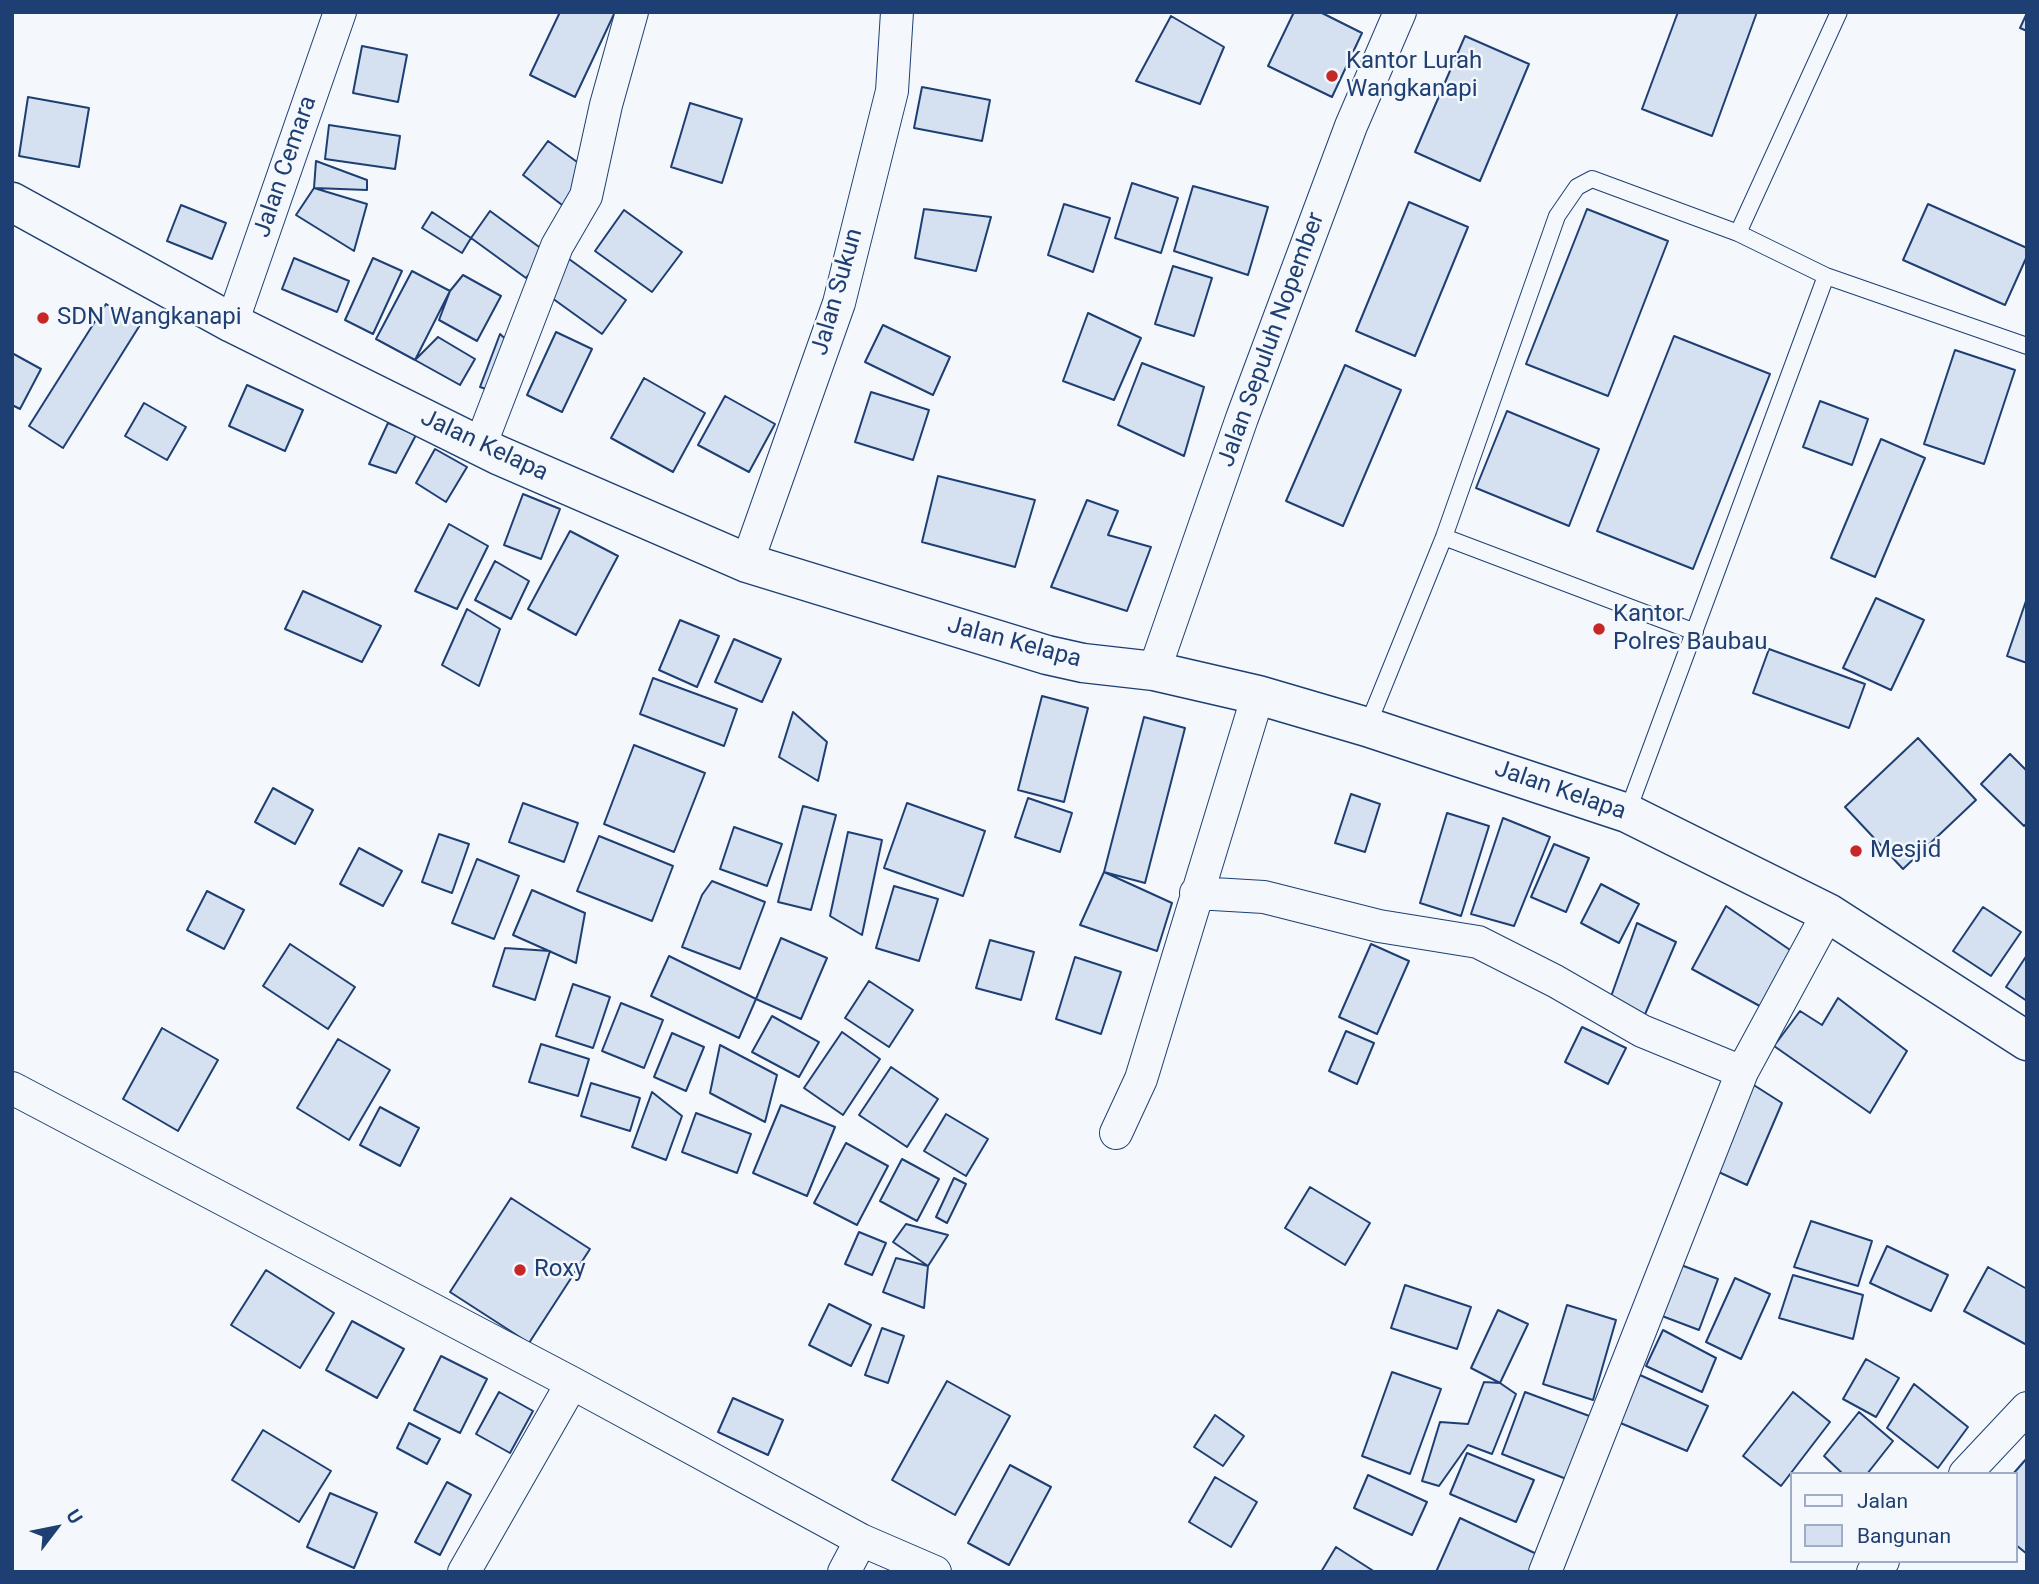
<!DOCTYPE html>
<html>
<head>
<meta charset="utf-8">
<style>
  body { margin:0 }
  #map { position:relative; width:2039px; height:1584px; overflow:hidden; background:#f4f7fb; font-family:Roboto,sans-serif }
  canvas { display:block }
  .frame { position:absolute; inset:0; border:14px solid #1d3f73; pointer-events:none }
  .legend { position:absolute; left:1790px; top:1472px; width:228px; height:91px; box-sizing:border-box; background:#f4f7fb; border:2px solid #9eadc5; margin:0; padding:9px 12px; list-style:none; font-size:21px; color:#1d3f73 }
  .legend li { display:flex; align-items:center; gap:14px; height:35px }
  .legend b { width:35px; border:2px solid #9eadc5 }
  .north { position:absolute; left:21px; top:1493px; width:70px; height:70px; -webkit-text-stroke:5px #f4f7fb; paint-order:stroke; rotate:58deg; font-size:19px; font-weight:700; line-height:28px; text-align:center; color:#1d3f73 }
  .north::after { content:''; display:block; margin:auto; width:24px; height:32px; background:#1d3f73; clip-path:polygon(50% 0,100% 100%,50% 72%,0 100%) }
</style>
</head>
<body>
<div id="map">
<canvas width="2039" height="1584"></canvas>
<div class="frame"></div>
<ul class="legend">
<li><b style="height:9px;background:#f4f7fb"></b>Jalan</li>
<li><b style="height:19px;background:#d5e0f0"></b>Bangunan</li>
</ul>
<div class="north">U</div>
</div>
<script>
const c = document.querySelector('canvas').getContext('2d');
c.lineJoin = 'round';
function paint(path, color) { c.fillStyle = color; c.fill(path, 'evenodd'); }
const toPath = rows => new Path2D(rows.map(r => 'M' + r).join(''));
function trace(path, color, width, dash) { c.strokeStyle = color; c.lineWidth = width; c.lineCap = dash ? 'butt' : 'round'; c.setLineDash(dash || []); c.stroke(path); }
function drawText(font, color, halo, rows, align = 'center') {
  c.font = font + ' Roboto,sans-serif'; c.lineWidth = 5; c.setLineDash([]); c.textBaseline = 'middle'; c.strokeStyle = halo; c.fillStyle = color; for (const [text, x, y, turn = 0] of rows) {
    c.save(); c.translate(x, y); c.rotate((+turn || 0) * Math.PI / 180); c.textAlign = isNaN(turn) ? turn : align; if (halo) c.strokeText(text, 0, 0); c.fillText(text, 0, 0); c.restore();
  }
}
const building = toPath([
  [560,12,615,12,575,97,530,75,560,12],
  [1294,12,1320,12,1362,33,1332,97,1268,66,1294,12],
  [1678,12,1757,12,1712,136,1642,109,1678,12],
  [2027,13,2027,31,2020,28,2027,13],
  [1171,16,1224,47,1200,104,1136,81,1171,16],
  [1465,36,1529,64,1480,181,1415,152,1465,36],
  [362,46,407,55,398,102,353,93,362,46],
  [922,87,990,100,982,141,914,128,922,87],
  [28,97,89,108,79,167,19,156,28,97],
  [690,103,742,119,722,183,671,167,690,103],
  [329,125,400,136,395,169,325,159,329,125],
  [548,141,591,172,566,208,523,175,548,141],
  [316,161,367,180,367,190,314,188,316,161],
  [1132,183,1178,198,1161,253,1115,238,1132,183],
  [1193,186,1268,207,1248,275,1174,251,1193,186],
  [314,188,367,204,354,251,296,215,314,188],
  [1409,202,1468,227,1415,356,1356,331,1409,202],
  [1064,204,1110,218,1093,272,1048,255,1064,204],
  [1928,204,2027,248,2027,256,2005,305,1903,260,1928,204],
  [181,205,226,223,212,259,167,241,181,205],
  [924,209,991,217,976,271,915,258,924,209],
  [1587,209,1668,241,1608,396,1526,364,1587,209],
  [624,210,682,252,652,292,595,251,624,210],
  [490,211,546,252,526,278,471,238,490,211],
  [432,212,471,238,462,253,422,228,432,212],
  [294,258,349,281,337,312,282,289,294,258],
  [373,258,402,271,373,334,345,320,373,258],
  [569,259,626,300,602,334,545,293,569,259],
  [1173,266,1212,278,1194,336,1155,324,1173,266],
  [412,271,450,291,415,360,376,339,412,271],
  [463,275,501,296,477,341,439,320,450,291,463,275],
  [106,304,140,325,63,448,29,426,106,304],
  [1088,313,1141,338,1114,400,1063,381,1088,313],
  [883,325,950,357,933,395,865,362,883,325],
  [556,332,592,349,562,412,527,395,556,332],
  [500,334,514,347,498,393,480,387,500,334],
  [1674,336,1770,374,1693,569,1597,531,1674,336],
  [438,337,475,359,460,385,415,360,438,337],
  [1955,350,2015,370,1984,464,1924,444,1955,350],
  [12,353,41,369,20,409,12,405,12,353],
  [1142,363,1204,387,1184,456,1118,425,1142,363],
  [1345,365,1401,390,1343,526,1286,501,1345,365],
  [644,378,705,413,673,472,611,438,644,378],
  [247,385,303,410,285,451,229,426,247,385],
  [871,392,929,410,913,460,855,442,871,392],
  [725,396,775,424,749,472,698,445,725,396],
  [1820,401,1868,419,1852,465,1803,447,1820,401],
  [144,403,186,427,167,460,125,436,144,403],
  [1507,411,1599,449,1569,526,1476,488,1507,411],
  [388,423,416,435,396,473,369,464,388,423],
  [1881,439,1925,458,1875,577,1831,558,1881,439],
  [435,449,467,467,446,502,416,483,435,449],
  [938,476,1035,500,1015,567,922,542,938,476],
  [523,494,560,509,541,559,504,545,523,494],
  [1087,500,1118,511,1108,535,1151,547,1127,611,1051,587,1087,500],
  [449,524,488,546,457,609,415,591,449,524],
  [570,531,618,556,576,635,528,609,570,531],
  [495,561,529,581,511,619,475,600,495,561],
  [303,591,381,626,362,662,285,629,303,591],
  [1876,598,1924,620,1891,690,1843,668,1876,598],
  [2027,598,2027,663,2007,656,2027,598],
  [467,609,500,629,479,686,442,665,467,609],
  [680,620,719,636,697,687,659,670,680,620],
  [734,639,781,659,762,702,715,682,734,639],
  [1769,649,1865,684,1849,728,1753,693,1769,649],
  [653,678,737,709,724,746,640,714,653,678],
  [1042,696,1088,708,1064,802,1018,790,1042,696],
  [793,712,827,742,818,781,779,757,793,712],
  [1144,717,1185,728,1145,883,1104,872,1144,717],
  [1918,738,1976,800,1903,869,1845,807,1918,738],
  [634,745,705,773,674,852,604,824,634,745],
  [2010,754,2027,771,2027,823,2024,826,1981,784,2010,754],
  [273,788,313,810,295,844,255,822,273,788],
  [1351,794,1380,804,1365,852,1335,843,1351,794],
  [1028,798,1072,813,1060,852,1015,837,1028,798],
  [523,803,578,823,564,862,509,842,523,803],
  [907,803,985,831,963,896,884,868,907,803],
  [803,806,836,815,811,910,778,902,803,806],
  [1447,813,1489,826,1461,916,1420,903,1447,813],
  [1503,818,1550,837,1514,926,1471,914,1503,818],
  [734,827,782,844,767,886,720,869,734,827],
  [848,832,882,840,862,935,830,916,848,832],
  [439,834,469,844,452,893,422,882,439,834],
  [599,836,673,866,652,921,577,891,599,836],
  [1554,844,1589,858,1566,912,1531,897,1554,844],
  [359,848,402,871,383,906,340,884,359,848],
  [477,859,519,876,494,939,452,923,477,859],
  [1104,872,1172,903,1157,951,1080,925,1104,872],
  [712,881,765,902,740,969,682,947,702,895,712,881],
  [1601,884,1639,904,1619,943,1581,923,1601,884],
  [894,886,938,899,919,961,876,948,894,886],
  [532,890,585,913,576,963,513,935,532,890],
  [207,891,244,910,224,949,187,930,207,891],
  [1726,906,1796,954,1767,1010,1692,969,1726,906],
  [1983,907,2021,932,1991,976,1953,951,1983,907],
  [1637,923,1676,942,1643,1019,1607,1008,1637,923],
  [781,938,827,958,801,1019,756,999,781,938],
  [990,940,1034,952,1021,1000,976,988,990,940],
  [290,944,355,987,328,1029,263,986,290,944],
  [1371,944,1409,961,1377,1034,1339,1017,1371,944],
  [505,948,550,951,535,1000,493,986,505,948],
  [2027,955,2027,1001,2006,987,2027,955],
  [669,956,756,999,739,1038,651,996,669,956],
  [1075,957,1121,972,1101,1034,1056,1019,1075,957],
  [869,981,913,1010,889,1047,845,1018,869,981],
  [573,984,610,997,593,1048,556,1036,573,984],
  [1838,998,1907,1051,1870,1113,1774,1046,1800,1011,1822,1025,1838,998],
  [621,1003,663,1020,644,1068,602,1051,621,1003],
  [772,1016,819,1042,799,1077,752,1052,772,1016],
  [1582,1027,1626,1048,1608,1084,1565,1062,1582,1027],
  [162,1028,218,1060,178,1131,123,1099,162,1028],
  [1346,1031,1374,1043,1357,1084,1329,1071,1346,1031],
  [842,1032,880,1059,843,1115,804,1088,842,1032],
  [672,1033,704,1047,686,1091,654,1077,672,1033],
  [338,1039,390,1070,349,1140,297,1108,338,1039],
  [541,1044,589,1059,578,1096,529,1082,541,1044],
  [720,1045,777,1075,765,1122,710,1093,720,1045],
  [891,1067,938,1099,907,1147,859,1115,891,1067],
  [1749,1082,1782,1103,1747,1185,1712,1169,1749,1082],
  [591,1083,640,1098,630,1131,581,1116,591,1083],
  [652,1092,682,1116,666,1160,632,1147,652,1092],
  [781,1105,835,1127,807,1196,753,1173,781,1105],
  [380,1107,419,1128,400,1166,360,1145,380,1107],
  [696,1113,751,1134,737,1173,682,1152,696,1113],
  [946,1114,988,1139,966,1176,924,1151,946,1114],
  [846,1143,888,1166,857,1225,814,1203,846,1143],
  [902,1159,939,1179,917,1221,880,1201,902,1159],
  [954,1178,966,1184,947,1223,936,1217,954,1178],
  [1310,1187,1370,1223,1345,1265,1285,1228,1310,1187],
  [511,1198,590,1249,529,1343,450,1292,511,1198],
  [1811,1221,1872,1241,1858,1286,1794,1267,1811,1221],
  [906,1224,948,1235,928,1266,893,1242,906,1224],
  [859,1232,886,1243,872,1275,845,1264,859,1232],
  [1887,1246,1948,1275,1931,1311,1870,1283,1887,1246],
  [896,1258,928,1266,924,1308,883,1292,896,1258],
  [1681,1265,1718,1279,1699,1330,1662,1316,1681,1265],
  [1988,1267,2027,1289,2027,1345,1964,1311,1988,1267],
  [266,1270,334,1313,300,1368,231,1325,266,1270],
  [1793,1275,1863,1295,1853,1339,1779,1318,1793,1275],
  [1735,1278,1770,1294,1741,1359,1706,1342,1735,1278],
  [1405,1285,1471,1307,1457,1349,1391,1328,1405,1285],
  [829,1304,871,1325,851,1366,809,1345,829,1304],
  [1567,1305,1616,1320,1593,1400,1543,1384,1567,1305],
  [1498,1310,1528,1324,1500,1383,1471,1368,1498,1310],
  [352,1321,404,1349,377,1398,326,1370,352,1321],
  [882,1328,904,1336,888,1383,865,1375,882,1328],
  [1663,1330,1716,1358,1702,1392,1646,1366,1663,1330],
  [441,1356,487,1379,460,1433,414,1410,441,1356],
  [1866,1359,1899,1378,1876,1417,1843,1399,1866,1359],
  [1392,1372,1441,1389,1410,1474,1362,1456,1392,1372],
  [1640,1375,1708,1406,1687,1451,1618,1422,1640,1375],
  [947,1381,1010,1416,955,1515,892,1480,947,1381],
  [1484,1382,1500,1383,1516,1394,1492,1454,1468,1445,1439,1486,1422,1481,1440,1422,1468,1424,1484,1382],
  [1914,1384,1968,1427,1938,1468,1887,1428,1914,1384],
  [499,1392,533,1411,510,1453,476,1434,499,1392],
  [1525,1392,1592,1417,1569,1480,1502,1454,1525,1392],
  [1793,1392,1830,1422,1781,1486,1743,1456,1793,1392],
  [733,1398,783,1420,768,1455,718,1432,733,1398],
  [1859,1412,1893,1441,1867,1474,1843,1474,1824,1456,1859,1412],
  [1215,1415,1244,1436,1223,1466,1194,1447,1215,1415],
  [409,1423,440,1439,427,1464,397,1448,409,1423],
  [263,1430,331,1471,299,1522,232,1480,263,1430],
  [1467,1453,1534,1480,1516,1522,1450,1494,1467,1453],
  [2027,1458,2027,1554,2016,1545,2016,1474,2013,1474,2027,1458],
  [1010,1465,1051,1487,1009,1565,968,1543,1010,1465],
  [1368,1475,1427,1502,1412,1535,1354,1508,1368,1475],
  [1215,1477,1257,1502,1231,1547,1189,1522,1215,1477],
  [447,1482,471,1495,440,1555,415,1542,447,1482],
  [330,1493,377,1513,354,1568,307,1547,330,1493],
  [1460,1518,1541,1556,1534,1572,1436,1572,1460,1518],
  [1336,1547,1375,1572,1321,1572,1336,1547]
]);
const lane = toPath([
  [1738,233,1839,12],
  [1444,537,1695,632],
  [1367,727,1444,537,1557,216,1577,187,1592,179,1738,233,1826,276,2027,346],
  [1627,813,1826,276]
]);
const street = toPath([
  [232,323,340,12],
  [480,446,557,246,586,196,606,105,632,12],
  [747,563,839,303,892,91,897,12],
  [1154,671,1242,418,1351,126,1400,12],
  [1196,893,1264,897,1379,926,1478,942,1555,981,1642,1031,1742,1072],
  [12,1088,572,1383,861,1540,935,1572],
  [1116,1133,1141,1079,1258,695],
  [1965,1474,2027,1408],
  [464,1572,572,1383],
  [844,1572,861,1540],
  [1545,1572,1742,1072,1828,913],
  [1873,1572,1883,1561]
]);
const secondary = toPath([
  [12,202,232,323,498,455,747,563,1047,655,1083,663,1154,671,1258,695,1367,727,1627,813,1828,913,2027,1041]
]);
const markers = [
  [1332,76,7,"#c62828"],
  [43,318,7,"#c62828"],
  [1599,629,7,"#c62828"],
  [1856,851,7,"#c62828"],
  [520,1270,7,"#c62828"]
];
const poiNames = [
  ["Kantor Lurah",1346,62],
  ["Wangkanapi",1346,90],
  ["SDN Wangkanapi",57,318],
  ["Kantor",1613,615],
  ["Polres Baubau",1613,643],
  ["Mesjid",1870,851],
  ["Roxy",534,1270]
];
const streetNames = [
  ["Jalan Cemara",286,167,-71],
  ["Jalan Sukun",838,292,-74],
  ["Jalan Sepuluh Nopember",1272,340,-70],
  ["Jalan Kelapa",484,446,25],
  ["Jalan Kelapa",1014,643,15],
  ["Jalan Kelapa",1560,791,19]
];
paint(building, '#d5e0f0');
trace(building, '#1d3f73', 2);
trace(lane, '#1d3f73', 18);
trace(street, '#1d3f73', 34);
trace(secondary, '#1d3f73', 41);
trace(lane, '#f4f7fb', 16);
trace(street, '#f4f7fb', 32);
trace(secondary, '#f4f7fb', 38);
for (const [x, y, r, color] of markers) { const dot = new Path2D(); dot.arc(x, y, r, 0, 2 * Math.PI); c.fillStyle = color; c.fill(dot); trace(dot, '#f4f7fb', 2.5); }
drawText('24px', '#1d3f73', '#f4f7fb', poiNames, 'left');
drawText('24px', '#1d3f73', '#f4f7fb', streetNames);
</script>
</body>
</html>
